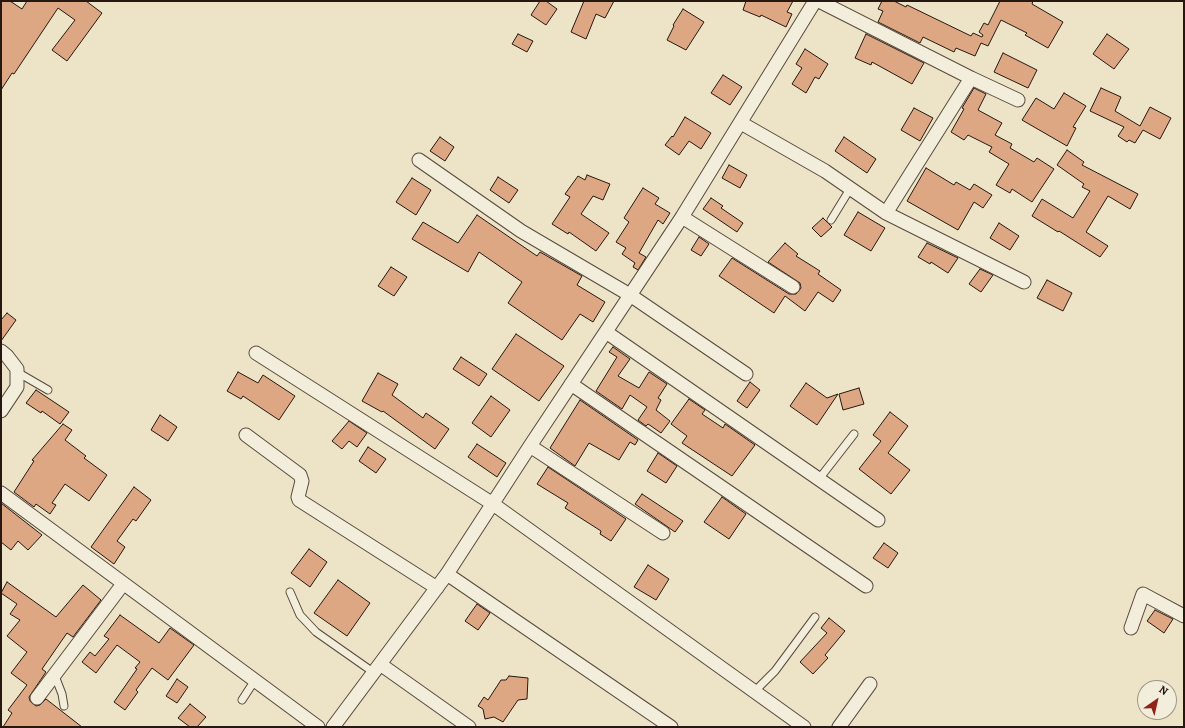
<!DOCTYPE html>
<html>
<head>
<meta charset="utf-8">
<style>
  body { margin:0 }
  #map { position:relative; width:1185px; height:728px; overflow:hidden; background:#ede4c7; font-family:Alegreya,serif }
  canvas { display:block }
  .frame { position:absolute; inset:0; border:2px solid #261710; pointer-events:none }
  .north { position:absolute; left:1137px; top:680px; width:40px; height:40px; box-sizing:border-box; background:#f3eddb; border:1px solid #a1978a; border-radius:50%; rotate:34deg; font-size:11px; font-weight:700; line-height:16px; text-align:center; color:#261710 }
  .north::after { content:''; display:block; margin:auto; width:14px; height:18px; background:#8f2418; clip-path:polygon(50% 0,100% 100%,50% 72%,0 100%) }
</style>
</head>
<body>
<div id="map">
<canvas width="1185" height="728"></canvas>
<div class="frame"></div>
<div class="north">N</div>
</div>
<script>
const c = document.querySelector('canvas').getContext('2d');
c.lineJoin = 'round';
function paint(path, color) { c.fillStyle = color; c.fill(path, 'evenodd'); }
const toPath = rows => new Path2D(rows.map(r => 'M' + r).join(''));
function trace(path, color, width, dash) { c.strokeStyle = color; c.lineWidth = width; c.lineCap = dash ? 'butt' : 'round'; c.setLineDash(dash || []); c.stroke(path); }
const building = toPath([
  [1,1,10,1,22,9,27,1,86,1,102,13,67,61,52,50,75,20,58,8,14,74,12,73,1,90,1,1],
  [540,1,546,1,557,9,546,25,531,15,540,1],
  [584,1,614,1,605,18,596,14,586,39,571,32,584,1],
  [746,1,793,1,787,12,792,14,786,27,761,15,760,17,743,10,746,1],
  [882,1,894,1,906,7,907,5,971,36,973,33,982,37,983,35,979,32,984,23,988,25,1000,1,1033,1,1032,4,1063,22,1048,48,1025,35,1027,33,1001,20,988,46,981,43,975,56,956,48,954,52,923,37,920,43,878,22,883,11,878,9,882,1],
  [683,9,704,22,686,50,667,40,674,26,673,25,683,9],
  [518,34,533,41,527,52,512,44,518,34],
  [866,34,924,63,912,84,872,62,871,65,855,58,866,34],
  [1107,34,1129,49,1114,69,1093,54,1107,34],
  [805,49,828,64,819,79,815,77,806,93,792,84,802,68,796,64,805,49],
  [1003,53,1037,70,1028,88,994,72,1003,53],
  [723,75,742,87,730,105,711,93,723,75],
  [974,88,986,94,978,110,1002,123,995,135,1012,144,1010,148,1034,162,1037,158,1054,169,1032,202,1012,189,1010,193,996,185,1009,164,989,152,992,147,968,135,964,140,951,132,964,109,962,108,974,88],
  [1101,88,1121,97,1115,111,1140,126,1150,107,1171,118,1160,139,1143,130,1135,143,1129,140,1127,142,1118,136,1124,127,1090,111,1101,88],
  [1064,93,1086,106,1073,127,1076,128,1067,146,1022,120,1036,98,1054,109,1064,93],
  [914,108,933,118,920,141,901,130,914,108],
  [685,117,711,133,701,149,689,141,679,155,665,145,672,136,673,137,685,117],
  [440,137,454,147,445,161,430,151,440,137],
  [844,137,876,159,867,173,835,151,844,137],
  [1067,150,1084,162,1082,165,1138,194,1130,209,1108,196,1086,232,1108,246,1100,257,1059,231,1058,232,1032,216,1042,199,1073,218,1090,191,1082,187,1084,184,1057,165,1067,150],
  [729,165,747,175,740,188,722,178,729,165],
  [926,168,954,185,956,182,970,190,974,184,992,195,983,208,974,202,958,230,907,201,926,168],
  [587,175,610,184,603,200,593,196,581,214,609,233,596,251,569,232,568,234,552,224,570,197,565,194,578,176,585,180,587,175],
  [498,177,518,190,509,203,490,190,498,177],
  [412,178,431,190,416,215,396,202,412,178],
  [643,188,659,198,655,204,670,213,663,224,658,220,639,253,646,257,638,270,633,267,635,263,622,254,626,248,616,242,629,222,624,218,643,188],
  [711,198,723,206,721,208,743,223,737,232,703,209,711,198],
  [858,212,885,228,871,251,844,235,858,212],
  [477,215,537,256,540,252,582,276,577,285,605,302,593,322,580,314,562,340,508,303,522,282,479,252,468,272,412,239,423,222,458,243,477,215],
  [823,218,832,227,821,237,812,228,823,218],
  [999,223,1019,236,1010,250,990,238,999,223],
  [699,237,709,244,701,256,691,250,699,237],
  [785,243,798,254,796,256,820,271,818,274,841,290,833,302,818,292,805,311,785,296,774,313,719,276,732,258,789,294,796,294,801,288,800,283,768,262,785,243],
  [927,243,958,258,948,273,931,262,930,264,918,257,927,243],
  [391,267,407,277,394,296,378,286,391,267],
  [980,269,993,275,981,292,969,284,980,269],
  [1047,280,1072,293,1063,311,1037,298,1047,280],
  [7,313,16,320,1,341,1,320,7,313],
  [516,334,564,366,539,401,492,369,516,334],
  [613,347,630,359,618,376,639,388,649,372,667,384,658,398,661,400,656,410,670,421,661,433,651,426,648,424,646,426,638,420,647,407,630,395,622,409,596,391,617,357,609,352,613,347],
  [461,357,487,374,479,386,453,369,461,357],
  [238,372,258,383,263,375,295,396,279,420,243,396,241,399,227,391,238,372],
  [378,373,398,384,392,395,423,418,426,413,449,429,435,449,383,411,382,412,362,401,378,373],
  [750,382,760,390,747,408,737,401,750,382],
  [806,383,827,398,838,394,817,425,790,406,806,383],
  [859,388,864,404,843,410,839,394,859,388],
  [36,390,69,412,60,424,42,411,41,413,26,403,36,390],
  [491,396,510,410,491,437,472,423,491,396],
  [689,399,705,410,702,414,723,428,725,424,755,445,732,476,682,443,687,436,671,424,689,399],
  [580,400,638,440,635,445,630,442,619,460,589,443,575,466,550,448,580,400],
  [890,412,908,426,888,453,910,470,891,494,859,469,881,441,873,435,890,412],
  [160,415,177,427,168,441,151,430,160,415],
  [349,421,367,433,357,447,349,441,342,449,332,441,349,421],
  [63,424,72,430,65,440,86,456,84,458,107,475,89,501,65,484,52,503,56,505,50,514,36,504,34,507,14,492,34,461,32,460,63,424],
  [477,444,506,463,497,477,468,457,477,444],
  [368,447,386,459,376,473,359,461,368,447],
  [658,453,677,466,666,483,647,471,658,453],
  [548,467,626,519,611,541,600,534,601,531,565,508,568,503,537,484,548,467],
  [134,487,151,500,136,521,133,519,117,541,125,547,114,564,91,547,134,487],
  [642,494,683,521,675,532,635,504,642,494],
  [722,497,746,514,729,539,704,522,722,497],
  [1,503,42,535,28,550,18,541,11,550,1,542,1,503],
  [884,543,898,553,888,568,873,558,884,543],
  [309,549,327,562,310,587,291,573,309,549],
  [648,565,669,579,656,600,634,587,648,565],
  [338,580,370,603,347,636,314,613,338,580],
  [7,582,56,617,83,585,101,600,73,637,67,633,42,669,46,672,29,697,30,701,36,706,40,705,46,699,82,727,3,727,12,713,8,710,27,685,11,673,27,652,7,636,20,620,10,614,17,604,1,593,7,582],
  [477,604,490,613,478,630,465,621,477,604],
  [1155,610,1173,619,1164,633,1147,621,1155,610],
  [120,615,159,643,170,628,194,645,168,680,152,668,136,690,138,692,125,710,114,702,137,669,135,668,140,662,117,645,96,673,82,662,90,652,95,656,109,639,104,636,120,615],
  [829,618,845,631,825,655,828,658,813,674,800,662,827,633,821,628,829,618],
  [509,676,528,678,527,699,518,700,503,722,494,717,485,719,483,709,478,706,484,697,488,700,501,680,506,680,509,676],
  [177,679,188,687,177,703,166,696,177,679],
  [190,704,206,717,197,727,190,727,178,718,190,704]
]);
const lane = toPath([
  [831,220,850,189],
  [17,372,48,390],
  [819,479,854,434],
  [290,592,300,615,316,632,373,672],
  [55,676,62,694,64,706],
  [754,692,775,671,815,617],
  [242,700,255,680]
]);
const street = toPath([
  [819,1,971,78,886,213],
  [971,78,1018,100],
  [741,123,825,171,886,213,1024,282],
  [419,160,521,231,630,295,746,374],
  [682,217,793,287],
  [606,332,878,520],
  [1,351,7,356,17,369,17,387,1,411],
  [256,353,493,504,804,727],
  [571,384,866,586],
  [246,435,300,475,302,481,298,497,299,500,437,588],
  [530,446,663,533],
  [1,493,318,727],
  [447,574,671,727],
  [1131,628,1143,594,1184,616],
  [380,664,469,727],
  [37,698,123,584],
  [333,727,447,574,530,446,682,217,815,1],
  [839,727,870,684]
]);
paint(building, '#dda784');
trace(building, '#261710', 1);
trace(lane, '#584a3e', 9);
trace(street, '#584a3e', 15);
trace(lane, '#f3eddb', 7);
trace(street, '#f3eddb', 13);
</script>
</body>
</html>
